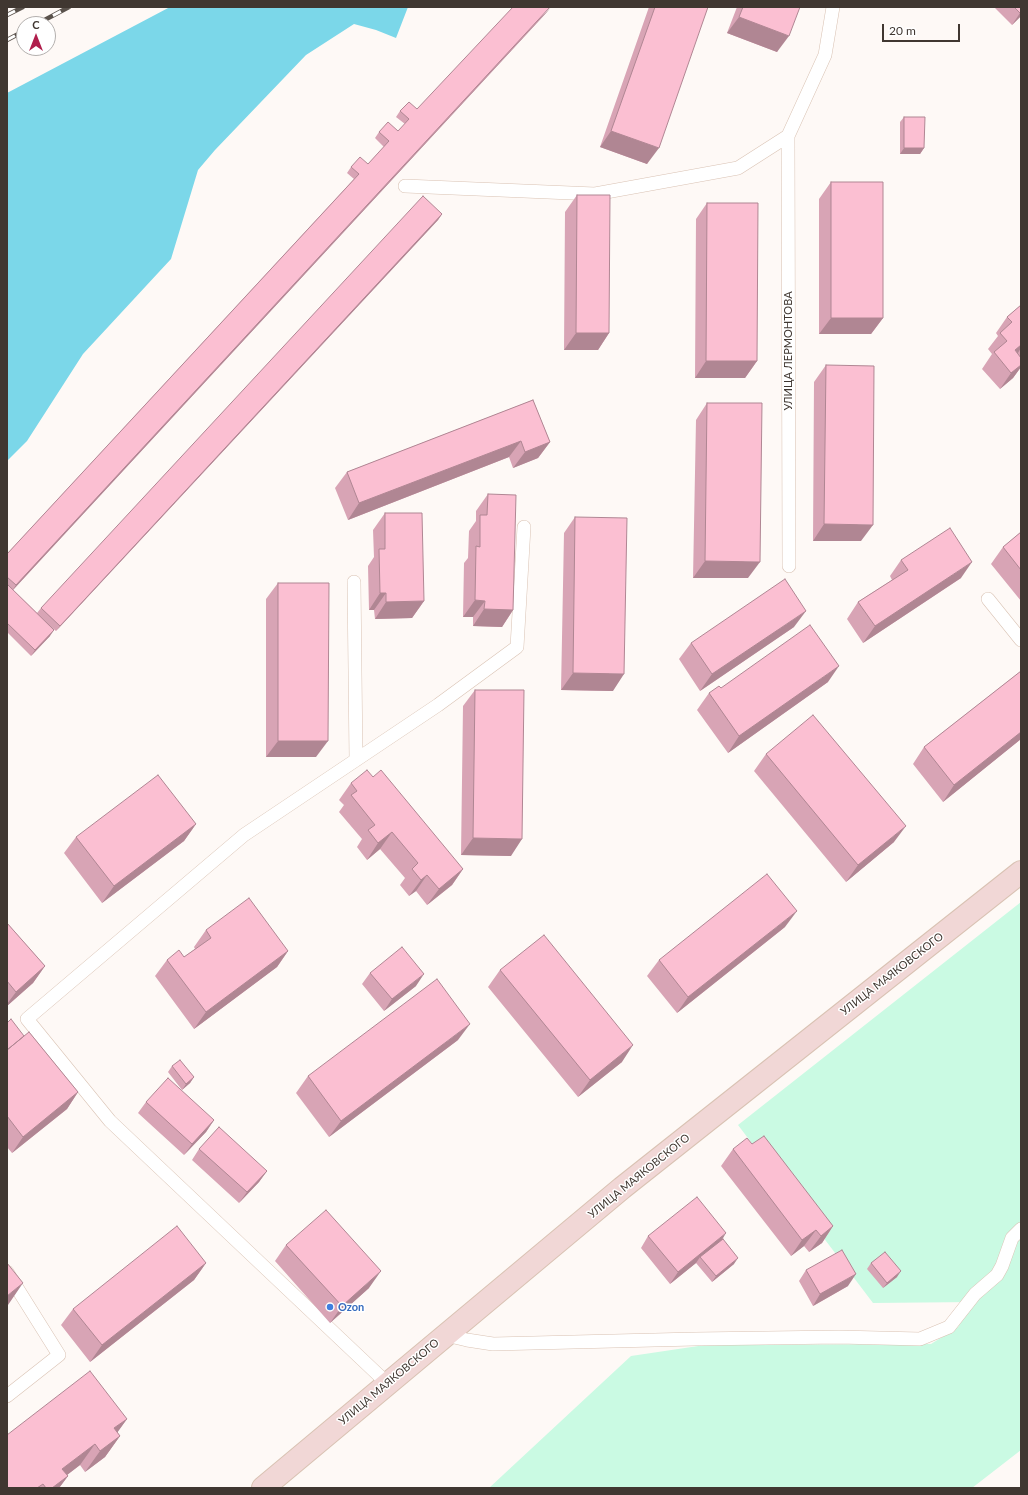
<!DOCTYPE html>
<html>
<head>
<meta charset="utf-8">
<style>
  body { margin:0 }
  #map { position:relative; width:1028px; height:1495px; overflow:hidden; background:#fef9f6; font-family:Lato,sans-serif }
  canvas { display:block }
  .frame { position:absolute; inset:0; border:8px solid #403731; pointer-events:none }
  .north { position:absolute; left:16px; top:16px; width:40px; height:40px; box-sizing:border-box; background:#fff; border:1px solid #b3afad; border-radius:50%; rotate:0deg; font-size:11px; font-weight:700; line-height:16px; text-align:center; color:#403731 }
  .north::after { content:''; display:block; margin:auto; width:14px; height:18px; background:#b01e4c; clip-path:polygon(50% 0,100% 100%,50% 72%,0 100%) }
  .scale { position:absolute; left:882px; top:24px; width:78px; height:18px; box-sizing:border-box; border:2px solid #403731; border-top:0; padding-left:5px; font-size:12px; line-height:14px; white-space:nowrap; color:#403731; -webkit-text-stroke:3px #fff; paint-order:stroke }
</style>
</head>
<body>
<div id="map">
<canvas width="1028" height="1495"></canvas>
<div class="frame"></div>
<div class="north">С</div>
<div class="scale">20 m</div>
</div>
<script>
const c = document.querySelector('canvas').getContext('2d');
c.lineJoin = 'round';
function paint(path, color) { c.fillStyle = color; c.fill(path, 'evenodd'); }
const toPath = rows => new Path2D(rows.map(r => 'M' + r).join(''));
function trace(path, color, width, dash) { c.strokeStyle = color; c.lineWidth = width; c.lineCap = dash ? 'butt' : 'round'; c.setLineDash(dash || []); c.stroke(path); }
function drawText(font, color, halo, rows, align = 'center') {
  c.font = font + ' Lato,sans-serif'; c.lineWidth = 3; c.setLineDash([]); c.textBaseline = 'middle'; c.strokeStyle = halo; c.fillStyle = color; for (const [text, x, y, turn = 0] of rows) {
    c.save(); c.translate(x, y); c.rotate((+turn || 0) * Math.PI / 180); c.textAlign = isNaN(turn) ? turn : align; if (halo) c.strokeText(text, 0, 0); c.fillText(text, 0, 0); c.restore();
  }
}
const green = toPath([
  [1021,902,1021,1450,972,1488,489,1488,631,1356,705,1345,931,1344,958,1327,974,1302,873,1303,738,1125]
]);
const water = toPath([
  [170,7,408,7,396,38,376,30,354,24,306,55,215,150,198,170,171,259,83,354,27,441,7,461,7,93]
]);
const lane = toPath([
  [788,136,789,566],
  [405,186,595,194,738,168,788,136,825,55,833,7],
  [354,582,356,760],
  [988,599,1021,640],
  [7,1272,59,1355,7,1396],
  [446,1335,467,1340,493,1344,695,1339,839,1337,920,1339,949,1327,975,1294,997,1275,1002,1266,1012,1238,1021,1229],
  [388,1384,110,1121,27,1019,244,835,438,705,517,647,524,527]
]);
const secondary = toPath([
  [263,1488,622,1188,1021,872]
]);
const rail = toPath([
  [7,15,23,7],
  [37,24,69,7],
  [7,40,24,31]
]);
const wall = toPath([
  [649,7,708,7,647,164,600,147],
  [737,7,800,7,777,52,727,33],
  [994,7,1021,7,1021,16,1012,25],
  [547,12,13,590,37,613,41,608,442,214,438,220,56,631,50,626,50,636,31,656,7,632,7,554,354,179,347,173,351,167,368,164,384,147,375,138,379,132,398,131,405,124,396,117,400,111,417,109],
  [904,117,924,148,920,154,900,154,900,122],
  [831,182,883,318,871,334,819,334,819,199],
  [577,195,609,333,598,350,564,350,565,212],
  [707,203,757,361,745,378,695,378,696,219],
  [1021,305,1021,367,1013,378,1000,389,982,369,992,354,988,349,998,336,996,333,1007,317],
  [826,365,861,541,813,541,814,382],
  [533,400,550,442,538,458,513,468,509,457,348,520,335,488,347,472],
  [707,403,748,578,693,578,696,420],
  [488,494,513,610,502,627,473,626,473,617,463,617,464,563,468,558,469,531,476,521,476,511],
  [385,513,424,601,412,618,375,619,374,610,369,610,368,566,374,557,373,530],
  [575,517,613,691,561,690,564,533],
  [1021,532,1021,601,991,564,1003,547],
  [901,560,961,578,863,643,847,619,858,602,892,580,890,576],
  [278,583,316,757,266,757,266,599],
  [794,627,700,691,679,659,691,643],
  [1021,671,1021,739,943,802,913,764,924,747],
  [828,682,728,753,697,710,709,693,721,688],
  [475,690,511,856,461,855,463,706],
  [766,754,894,842,846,882,754,771],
  [373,777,463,869,452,885,427,905,416,891,409,896,400,885,405,878,380,849,367,860,357,847,362,839,339,812,344,805,339,800,351,783],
  [196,824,184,841,102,903,64,853,76,837],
  [7,923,45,966,33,983,7,1006],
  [785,927,677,1013,647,976,659,960],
  [206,930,288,951,277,967,194,1029,155,976,167,960,184,957,195,949,194,947],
  [500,970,622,1062,578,1097,488,987],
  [370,973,416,986,384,1011,362,984],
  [7,1023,24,1036,78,1092,67,1109,12,1153,7,1147],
  [458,1040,329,1137,296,1093,308,1076],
  [172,1066,194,1077,190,1083,182,1090,168,1072],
  [146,1102,214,1120,206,1132,184,1155,138,1113],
  [752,1144,833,1226,822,1243,809,1252,804,1246,791,1256,721,1166,733,1149],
  [199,1149,267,1171,259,1182,239,1203,192,1160],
  [648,1236,723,1239,734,1264,712,1282,696,1263,670,1284,641,1248],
  [286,1245,369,1288,330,1323,275,1261],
  [206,1263,194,1280,90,1362,61,1325,73,1309],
  [871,1263,897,1277,883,1288,867,1269],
  [806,1270,848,1286,813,1306,799,1281],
  [127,1419,117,1432,120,1436,105,1457,85,1472,80,1465,67,1475,68,1476,59,1488,7,1488]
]);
const shadedWall = toPath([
  [551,7,547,12,12,591,16,585],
  [1021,12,1021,16,1012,25,1020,13],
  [739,17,789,36,777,52,727,33],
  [611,131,659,148,647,164,600,147],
  [904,148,924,148,920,154,900,154],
  [442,214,438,220,56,631,60,626],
  [831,318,883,318,871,334,819,334],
  [576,333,609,333,598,350,564,350],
  [1021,345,1021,348,1016,356,1015,350],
  [706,361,757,361,745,378,695,378],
  [1021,365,1021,367,1013,378,1000,389,1011,373],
  [521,441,509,457,348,520,359,503],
  [550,442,538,458,513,468,525,452],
  [824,524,873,525,861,541,813,541],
  [705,561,760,562,748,578,693,578],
  [972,562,961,578,863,643,875,626],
  [380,593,386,593,374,610,369,610],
  [475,600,485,601,473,617,463,617],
  [424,601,412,618,375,619,386,602],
  [484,609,513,610,502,627,473,626],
  [806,611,794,627,700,691,712,674],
  [54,630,50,636,31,656,35,650],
  [839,666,828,682,728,753,739,736],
  [573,673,624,674,613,691,561,690],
  [1021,732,1021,739,943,802,954,785],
  [278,741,328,741,316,757,266,757],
  [196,824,184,841,102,903,114,886],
  [906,826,894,842,846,882,858,865],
  [392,832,380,849,367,860,378,843],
  [473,838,522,839,511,856,461,855],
  [463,869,452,885,427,905,439,889],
  [427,875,416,891,409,896,421,880],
  [797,911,785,927,677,1013,688,997],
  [288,951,277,967,194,1029,206,1012],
  [45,966,33,983,7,1006,7,1004,16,992],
  [424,974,416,986,384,1011,392,999],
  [470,1024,458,1040,329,1137,341,1121],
  [633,1045,622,1062,578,1097,590,1080],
  [194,1077,190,1083,182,1090,186,1084],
  [78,1092,67,1109,12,1153,23,1137],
  [214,1120,206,1132,184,1155,192,1144],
  [267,1171,259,1182,239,1203,247,1192],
  [833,1226,822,1243,809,1252,821,1236],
  [816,1230,804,1246,791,1256,802,1240],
  [726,1233,719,1245,700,1257,696,1263,670,1284,678,1272],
  [738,1258,734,1264,712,1282,716,1276],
  [206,1263,194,1280,90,1362,102,1345],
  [381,1271,369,1288,330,1323,342,1306],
  [901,1271,897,1277,883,1288,887,1283],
  [856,1274,848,1286,813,1306,820,1294],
  [23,1283,8,1305,7,1306,7,1296],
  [127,1419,112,1440,114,1428],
  [120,1436,105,1457,85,1472,100,1451],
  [95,1444,80,1465,50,1488,62,1469],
  [68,1476,59,1488,52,1488]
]);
const building = toPath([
  [513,7,550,7,16,585,7,577,7,554,359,174,351,167,360,157,368,164,389,141,379,132,388,122,398,131,409,119,400,111,409,102,417,109,513,7],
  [655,7,708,7,659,148,611,131,655,7],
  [743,7,800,7,789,36,739,17,743,7],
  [1014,7,1021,7,1021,12,1020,13,1014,7],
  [904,117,925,117,924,148,904,148,904,117],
  [831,182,883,182,883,318,831,318,831,182],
  [577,195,610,195,609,333,576,333,577,195],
  [423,196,442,214,60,626,41,608,423,196],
  [707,203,758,203,757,361,706,361,707,203],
  [1021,305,1021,345,1015,350,1021,358,1021,365,1011,373,994,352,1007,341,1000,333,1012,322,1007,317,1021,305],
  [826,365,874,366,873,525,824,524,826,365],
  [533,400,550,442,525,452,521,441,359,503,347,472,533,400],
  [707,403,762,403,760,562,705,561,707,403],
  [488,494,516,495,513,610,484,609,485,601,475,600,476,546,480,547,480,515,487,515,488,494],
  [385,513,422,513,424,601,386,602,386,593,380,593,379,549,385,549,385,513],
  [575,517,627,518,624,674,573,673,575,517],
  [950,528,972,562,875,626,858,602,908,570,901,560,950,528],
  [1021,532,1021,570,1003,547,1021,532],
  [785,579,806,611,712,674,691,643,785,579],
  [278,583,329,583,328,741,278,741,278,583],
  [7,584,54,630,35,650,7,623,7,584],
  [810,625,839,666,739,736,709,693,719,686,721,688,810,625],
  [1021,671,1021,732,954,785,924,747,1021,671],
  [475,690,524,690,522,839,473,838,475,690],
  [813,715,906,826,858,865,766,754,813,715],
  [367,770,373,777,381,770,463,869,439,889,427,875,421,880,412,869,418,863,392,832,378,843,368,830,375,825,351,795,357,791,351,783,367,770],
  [158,775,196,824,114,886,76,837,158,775],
  [767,874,797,911,688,997,659,960,767,874],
  [249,898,288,951,206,1012,167,960,179,950,184,957,211,938,206,930,249,898],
  [7,923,45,966,16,992,7,981,7,923],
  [544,935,633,1045,590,1080,500,970,544,935],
  [402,947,424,974,392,999,370,973,402,947],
  [437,979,470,1024,341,1121,308,1076,437,979],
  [11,1019,24,1036,7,1050,7,1023,11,1019],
  [29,1032,78,1092,23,1137,7,1116,7,1050,29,1032],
  [180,1060,194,1077,186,1084,172,1066,180,1060],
  [168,1078,214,1120,192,1144,146,1102,168,1078],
  [219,1127,267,1171,247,1192,199,1149,219,1127],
  [764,1136,833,1226,821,1236,816,1230,802,1240,733,1149,747,1138,752,1144,764,1136],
  [697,1197,726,1233,678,1272,648,1236,697,1197],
  [326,1210,381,1271,342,1306,286,1245,326,1210],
  [177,1226,206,1263,102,1345,73,1309,177,1226],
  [723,1239,738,1258,716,1276,700,1257,723,1239],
  [842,1250,856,1274,820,1294,806,1270,842,1250],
  [885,1252,901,1271,887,1283,871,1263,885,1252],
  [7,1263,23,1283,7,1296,7,1263],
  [90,1371,127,1419,114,1428,120,1436,100,1451,95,1444,62,1469,68,1476,52,1488,46,1488,43,1484,37,1488,7,1488,7,1435,90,1371]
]);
const markers = [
  [330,1307,4,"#3f7fe0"]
];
const streetNames = [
  ["УЛИЦА ЛЕРМОНТОВА",788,351,-90],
  ["УЛИЦА МАЯКОВСКОГО",892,974,-38],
  ["УЛИЦА МАЯКОВСКОГО",639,1176,-39],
  ["УЛИЦА МАЯКОВСКОГО",389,1382,-40]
];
const shopNames = [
  ["Ozon",338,1307]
];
paint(green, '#cafae3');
paint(water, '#7bd7e9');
trace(lane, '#d9c2b3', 14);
trace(secondary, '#d9c2b3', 24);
trace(lane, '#fff', 13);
trace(secondary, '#f1d7d6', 22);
trace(rail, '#5a524c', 4.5);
trace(rail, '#fff', 3, [9]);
paint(wall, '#d8a4b5');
paint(shadedWall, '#b08693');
paint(building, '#fbbfd2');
trace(building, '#b08693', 1);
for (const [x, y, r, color] of markers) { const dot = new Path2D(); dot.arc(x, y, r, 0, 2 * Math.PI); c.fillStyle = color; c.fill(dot); trace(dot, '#fff', 1.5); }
drawText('11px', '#403731', '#fff', streetNames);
drawText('bold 11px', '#366cbe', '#fff', shopNames, 'left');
</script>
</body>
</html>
